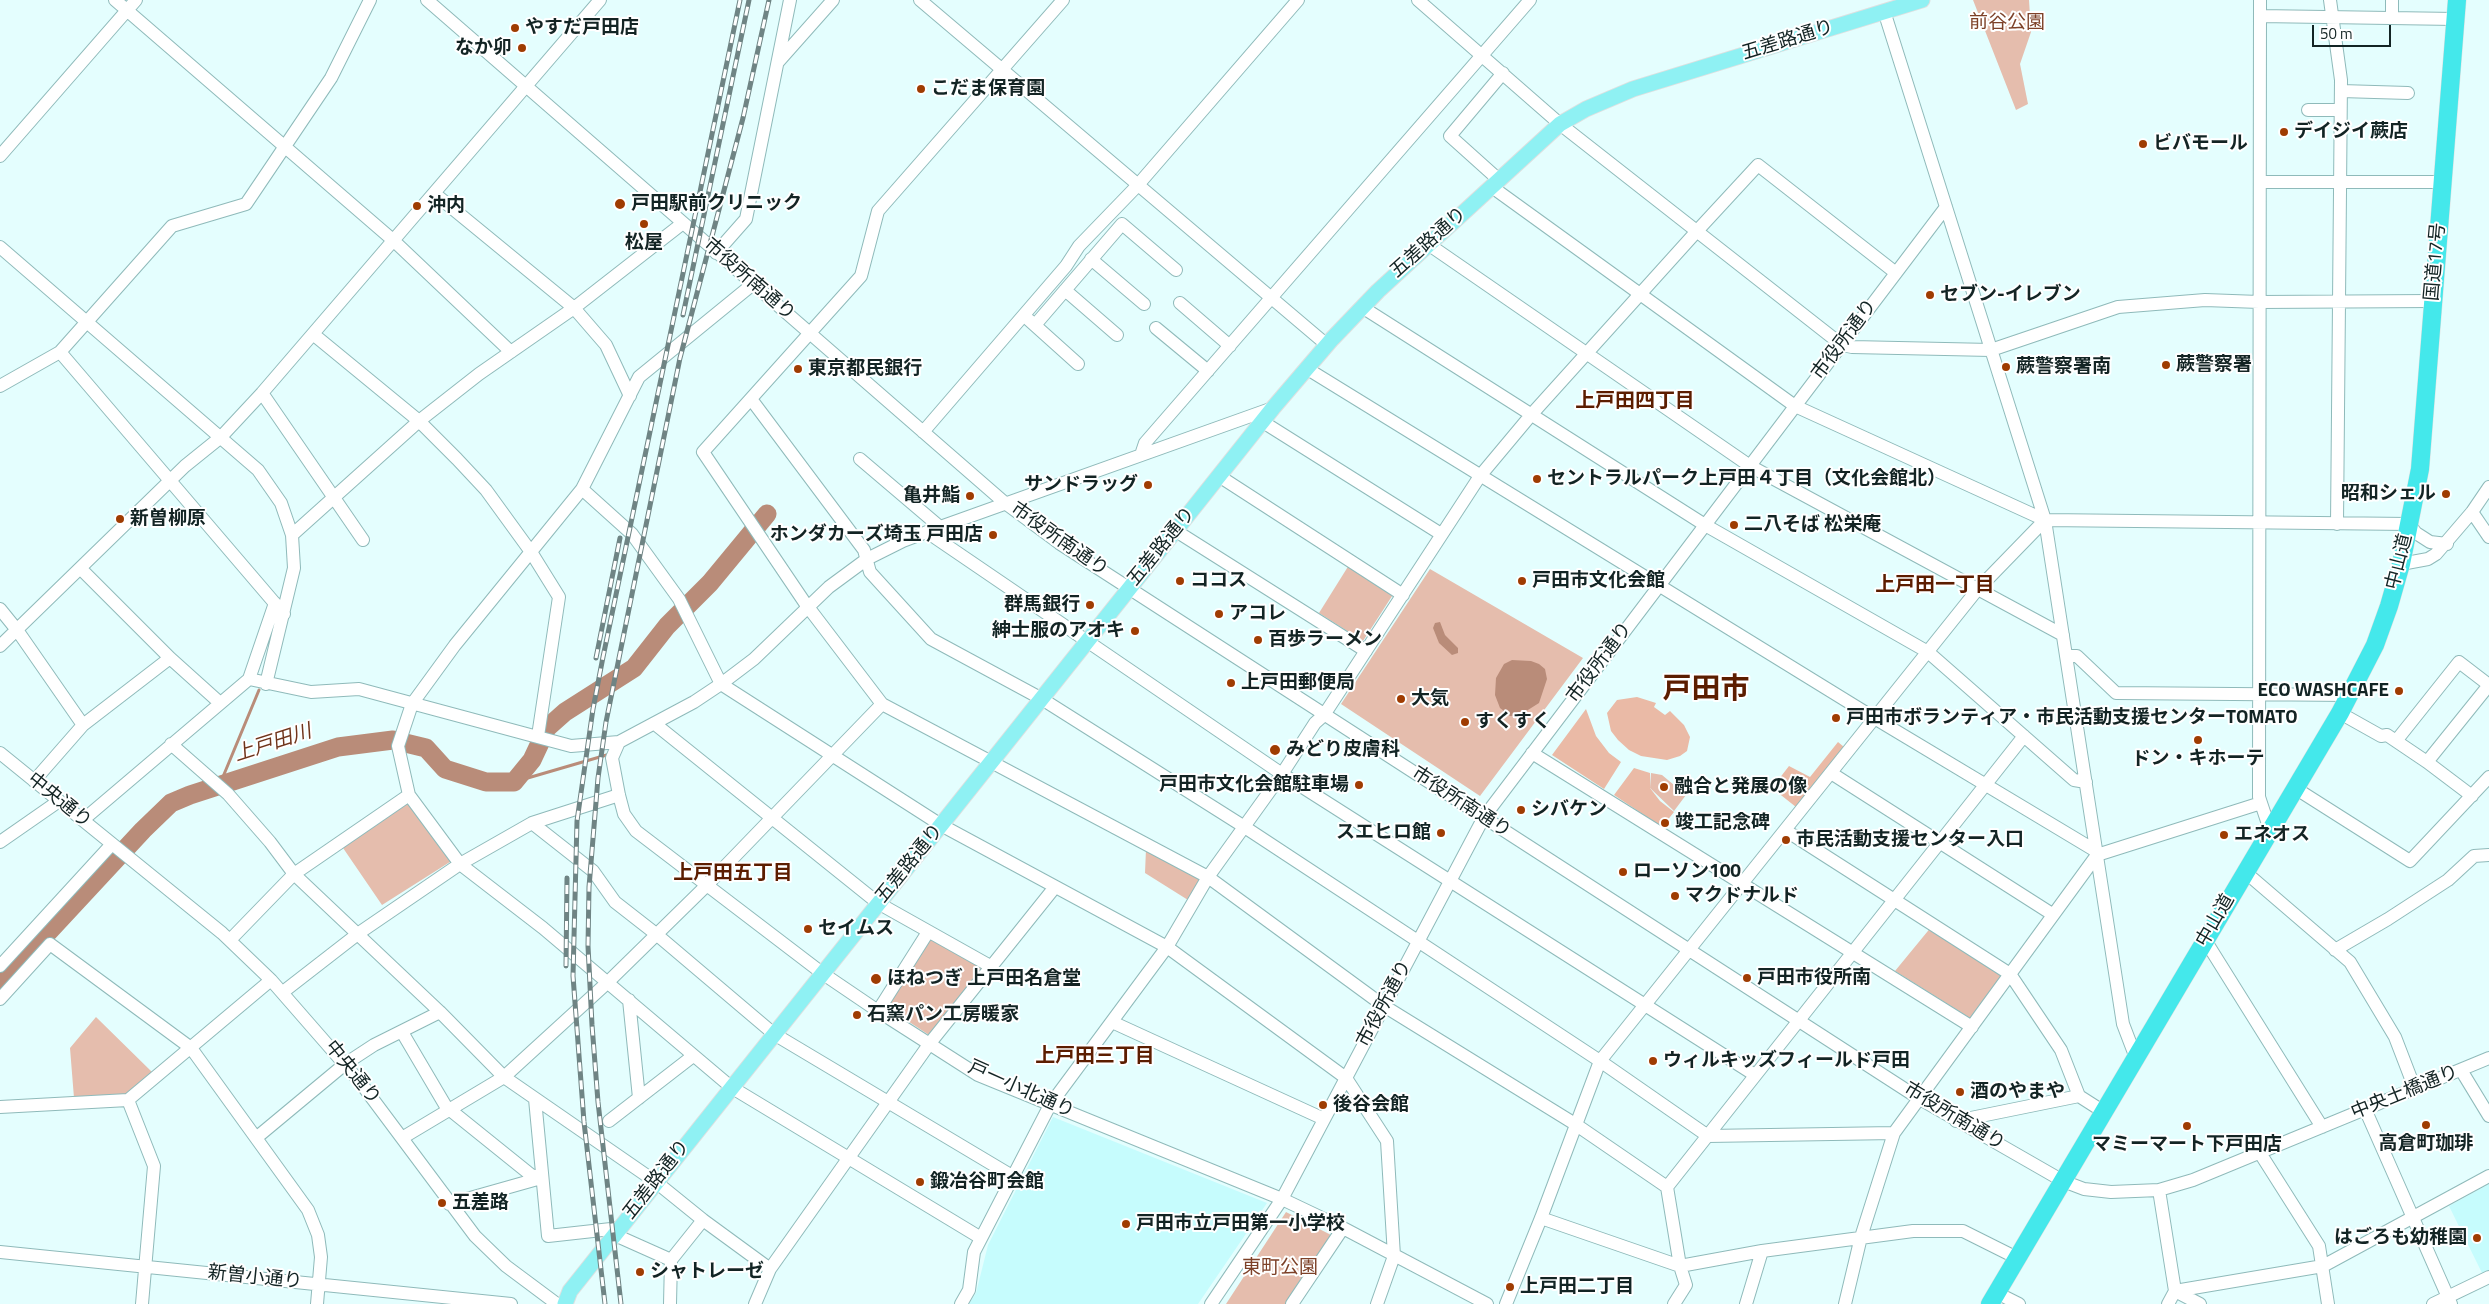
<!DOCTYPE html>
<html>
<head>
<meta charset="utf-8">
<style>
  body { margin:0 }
  #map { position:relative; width:2489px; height:1304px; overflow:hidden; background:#e4fefe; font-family:"Titillium Web",sans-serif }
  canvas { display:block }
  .scale { position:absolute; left:2312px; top:25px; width:79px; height:22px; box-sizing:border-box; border:2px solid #132424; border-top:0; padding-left:6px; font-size:15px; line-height:18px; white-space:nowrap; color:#132424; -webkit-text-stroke:4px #fff; paint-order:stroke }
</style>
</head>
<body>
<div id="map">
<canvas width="2489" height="1304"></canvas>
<div class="scale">50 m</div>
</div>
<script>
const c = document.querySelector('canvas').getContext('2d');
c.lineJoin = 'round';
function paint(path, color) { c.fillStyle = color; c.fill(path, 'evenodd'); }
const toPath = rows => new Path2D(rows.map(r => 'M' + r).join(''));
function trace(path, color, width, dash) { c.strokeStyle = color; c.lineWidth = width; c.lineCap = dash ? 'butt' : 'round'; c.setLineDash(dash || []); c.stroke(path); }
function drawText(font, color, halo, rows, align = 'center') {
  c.font = font + ' "Titillium Web","Noto Sans JP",sans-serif'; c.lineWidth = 4; c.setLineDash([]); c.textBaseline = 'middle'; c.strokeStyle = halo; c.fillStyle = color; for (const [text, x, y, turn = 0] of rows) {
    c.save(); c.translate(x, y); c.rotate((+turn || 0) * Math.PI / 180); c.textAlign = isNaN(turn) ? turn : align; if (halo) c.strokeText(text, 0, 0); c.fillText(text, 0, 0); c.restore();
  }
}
const built = toPath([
  [1053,1117,1267,1203,1198,1304,969,1304,976,1293,988,1245],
  [2489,1184,2489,1270,2482,1273,2449,1206]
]);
const green = toPath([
  [1973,0,2029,0,2031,32,2020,64,2028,104,2016,110],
  [1349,565,1394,593,1363,641,1319,613],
  [1430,569,1583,658,1480,796,1341,704],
  [1651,773,1662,775,1686,795,1674,811,1650,788],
  [409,802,453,860,382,905,341,845],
  [1146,849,1202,879,1188,900,1145,873],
  [1932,926,2004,973,1970,1018,1895,971],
  [929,935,986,968,929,1035,885,1006],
  [96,1017,152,1072,126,1094,74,1098,70,1048],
  [1286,1212,1333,1236,1288,1304,1226,1304]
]);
const forest = toPath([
  [1637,697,1656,703,1654,707,1665,715,1670,711,1684,725,1690,737,1687,751,1680,756,1667,760,1641,756,1629,750,1618,740,1611,731,1607,713,1617,700],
  [1586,709,1596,736,1609,753,1621,762,1604,789,1552,755],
  [1838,742,1844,747,1796,807,1772,788,1789,766,1810,777],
  [1634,768,1650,773,1650,788,1660,801,1674,812,1662,827,1614,795]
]);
const water = toPath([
  [1440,622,1445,635,1458,648,1458,653,1452,655,1439,643,1433,628,1435,623],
  [1512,660,1531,661,1539,664,1545,669,1547,679,1539,703,1520,715,1510,716,1500,708,1495,695,1496,678,1504,664]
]);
const stream = toPath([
  [514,782,610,754],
  [220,784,259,690]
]);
const river = toPath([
  [0,984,143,830,171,803,190,795,338,747,393,740,426,748,445,769,486,782,514,782,532,760,547,728,565,712,634,668,667,626,710,583,767,514]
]);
const minor = toPath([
  [115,0,394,241,511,352],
  [427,0,1005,503,1059,543,1920,1099,2063,1181,2084,1189,2111,1192,2159,1190,2193,1180,2489,1058],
  [920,0,1327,345],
  [1063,0,878,211,861,276,703,452,805,603,882,704,1208,877,1384,1006,1575,1124,1667,1187],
  [1418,0,1560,124,1842,345,1852,347,1991,350,2118,307,2205,300,2259,302,2433,301],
  [2260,0,2259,797,2270,830],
  [2330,0,2341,80,2337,524],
  [1884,11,2045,520,2123,1024,2136,1058],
  [2260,16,2455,19],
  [2392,17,2392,0],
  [778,62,833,0],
  [2341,91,2408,93],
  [2308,110,2340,110],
  [0,156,136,0],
  [1499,180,1450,136,1503,73],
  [2260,182,2444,182],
  [1492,187,1795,406,2045,520,2409,524,2416,533,2430,542,2447,544],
  [435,194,574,308,606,345,630,396],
  [1428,244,1750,466,2063,635],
  [0,247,258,470,281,503,292,535,294,568,266,684],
  [716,253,746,219,790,0],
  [1091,259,1144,304],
  [753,284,639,377,582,489,455,645,412,704,398,746,409,795,460,864,543,928,731,1087,981,1238],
  [1065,290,1117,335],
  [1180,303,1230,346],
  [1362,307,1705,525,1928,652,2074,780,2086,782],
  [1029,320,1078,364],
  [1035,325,1122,224,1176,270],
  [1156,328,1208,371],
  [313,334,419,421,457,459,486,490,531,552,559,597,538,736],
  [60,352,284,614],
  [1306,368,1876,719,2096,851],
  [0,386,60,352,172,226,246,204,331,78,370,0],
  [262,393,363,540],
  [751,399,864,550,870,572,931,639,1042,699,1243,826,1600,1061,1708,1136,1894,1133],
  [1263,422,1441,534],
  [923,432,1066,266,1079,246,1137,186,1298,0],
  [1141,455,1145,443,1530,0],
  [860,459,940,527],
  [1219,476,1403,595],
  [582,489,632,534,679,599,721,684,941,825,1167,947,1346,1078,1387,1141,1394,1256,1377,1304],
  [2472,512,2489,537],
  [1176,531,1366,651],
  [927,532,1282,774,1755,1075],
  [292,535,419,421,479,374,574,308,683,223],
  [2401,564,2428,559,2436,554,2472,512,2489,487],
  [81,569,170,658,220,703],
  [0,609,17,630,83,725],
  [0,646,185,466,221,437,262,393,600,0],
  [2066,656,2077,656,2116,693,2350,695],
  [249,679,275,603],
  [2340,713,2381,736,2387,735,2427,762],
  [655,724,878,903,992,967],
  [2396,741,2459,662,2489,685,2427,762,2472,796],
  [619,742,612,758,619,795,624,814,636,831,822,973,878,1011,978,1075,1282,1199,1343,1228,1487,1304],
  [171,744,228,794,270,842,294,874,440,1012,504,1077,656,1182,703,1220,770,1269],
  [0,753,222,933,271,980,360,1082,475,1236,506,1266,557,1304],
  [1532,753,1972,1027],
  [1831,773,2052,914],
  [34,781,83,725,170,658],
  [2295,788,2410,861,2489,777],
  [83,820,249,679,311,692,359,689,571,746,619,742,694,702,721,684,754,659,829,587,867,559,903,541,940,527,1273,408],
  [532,823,593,871,615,902,656,934,774,1034,1012,1176],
  [1785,830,2010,974,2061,1050,2079,1096,2104,1112],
  [0,842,59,801],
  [2244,871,2350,962,2395,1037,2415,1089],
  [230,940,294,874,409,795],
  [2205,940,2322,1127],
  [2335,950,2388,919,2448,880,2474,856,2489,855],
  [0,966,112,844],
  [283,992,359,933,460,864,532,823,619,795],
  [0,999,50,944,191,1048,308,1210,318,1235,321,1257,317,1304],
  [629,1000,639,1098],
  [878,1011,928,932],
  [1112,1022,1324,1119],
  [402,1032,448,1110],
  [2461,1070,2489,1116],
  [535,1099,548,1236,620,1228],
  [128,1100,154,1166,142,1304],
  [0,1107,128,1100,271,980],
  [449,1109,531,1175,541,1178],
  [2365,1109,2451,1304],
  [609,1121,693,1056],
  [1956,1121,2079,1096],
  [256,1138,345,1064,374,1045,440,1012],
  [402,1138,504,1077,608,982,707,885,882,704],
  [2260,1153,2319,1246,2328,1304],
  [2159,1190,2175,1291,2168,1304],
  [449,1204,541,1178],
  [1541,1218,1680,1266,1762,1251,1913,1231,1963,1231,2017,1258],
  [615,1235,671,1260,670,1304],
  [0,1252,511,1304],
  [671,1260,703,1220],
  [2175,1291,2323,1266,2489,1176],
  [2175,1291,2200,1304],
  [1997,1293,2019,1304],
  [755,1304,770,1269,930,1043,1055,887],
  [961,1304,969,1290,974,1252,1050,1105,1167,947,1208,877,1282,774,1315,723,1324,715,1480,476,1531,415,1697,231,1758,165,1896,273],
  [1211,1304,1282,1199,1484,817,1946,207],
  [1292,1304,1343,1228],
  [1506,1304,1541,1218,1600,1061,1977,590,2045,520],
  [1674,1304,1686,1285,1680,1266,1667,1187,2024,736],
  [1746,1304,1762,1251],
  [1845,1304,1861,1237,1894,1133,2097,855,2261,803],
  [2433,1304,2489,1277]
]);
const major = toPath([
  [565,1304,570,1291,1273,408,1332,339,1378,291,1560,124,1586,109,1633,89,1922,0]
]);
const highway = toPath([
  [1990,1304,2340,713,2375,645,2389,606,2401,564,2420,469,2457,0]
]);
const rail = toPath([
  [683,315,749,0],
  [596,658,620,538],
  [566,966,567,878],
  [605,1304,584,1122,573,976,577,821,593,709,603,657,740,0],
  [621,1304,598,1102,592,1025,588,946,589,887,598,778,606,722,680,358,743,118,769,0]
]);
const markers = [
  [515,28,5,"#9f3c02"],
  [522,48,5,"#9f3c02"],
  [921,89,5,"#9f3c02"],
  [2284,132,5,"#9f3c02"],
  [2143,144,5,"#9f3c02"],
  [620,204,6,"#9f3c02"],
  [417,206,5,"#9f3c02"],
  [644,224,5,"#9f3c02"],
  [1930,295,5,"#9f3c02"],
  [2166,365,5,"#9f3c02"],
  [2006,367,5,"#9f3c02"],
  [798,369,5,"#9f3c02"],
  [1537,479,5,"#9f3c02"],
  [1148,485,5,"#9f3c02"],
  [2446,494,5,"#9f3c02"],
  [970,496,5,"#9f3c02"],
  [120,519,5,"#9f3c02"],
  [1734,525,5,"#9f3c02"],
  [993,535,5,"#9f3c02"],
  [1180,581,5,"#9f3c02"],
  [1522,581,5,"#9f3c02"],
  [1090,605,5,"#9f3c02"],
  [1219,614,5,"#9f3c02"],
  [1135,631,5,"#9f3c02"],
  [1258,640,5,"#9f3c02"],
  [1231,683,5,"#9f3c02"],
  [2399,691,5,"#9f3c02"],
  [1401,699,5,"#9f3c02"],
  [1836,718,5,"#9f3c02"],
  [1465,722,5,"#9f3c02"],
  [2198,740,5,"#9f3c02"],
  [1275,750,6,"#9f3c02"],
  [1359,785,5,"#9f3c02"],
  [1664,787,5,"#9f3c02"],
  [1521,810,5,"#9f3c02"],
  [1665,823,5,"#9f3c02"],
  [1441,833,5,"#9f3c02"],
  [2224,835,5,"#9f3c02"],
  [1786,840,5,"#9f3c02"],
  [1623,872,5,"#9f3c02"],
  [1675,896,5,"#9f3c02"],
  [808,929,5,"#9f3c02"],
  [1747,978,5,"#9f3c02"],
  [876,979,6,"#9f3c02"],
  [857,1015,5,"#9f3c02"],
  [1653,1061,5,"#9f3c02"],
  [1960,1092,5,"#9f3c02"],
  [1323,1105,5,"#9f3c02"],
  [2426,1125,5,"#9f3c02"],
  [2187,1126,5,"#9f3c02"],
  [920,1182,5,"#9f3c02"],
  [442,1203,5,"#9f3c02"],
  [1126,1224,5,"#9f3c02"],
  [2477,1238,5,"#9f3c02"],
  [640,1272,5,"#9f3c02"],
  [1510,1287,5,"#9f3c02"]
];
const parkNames = [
  ["前谷公園",2007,23],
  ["東町公園",1280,1268]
];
const poiNames = [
  ["やすだ戸田店",525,28],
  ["なか卯",512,48,"right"],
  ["こだま保育園",931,89],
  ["デイジイ蕨店",2294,132],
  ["ビバモール",2153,144],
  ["戸田駅前クリニック",631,204],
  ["沖内",427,206],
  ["松屋",644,243,"center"],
  ["セブン-イレブン",1940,295],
  ["蕨警察署",2176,365],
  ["蕨警察署南",2016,367],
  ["東京都民銀行",808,369],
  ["セントラルパーク上戸田４丁目（文化会館北）",1547,479],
  ["サンドラッグ",1138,485,"right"],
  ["昭和シェル",2436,494,"right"],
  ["亀井鮨",960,496,"right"],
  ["新曽柳原",130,519],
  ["二八そば 松栄庵",1744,525],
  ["ホンダカーズ埼玉 戸田店",983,535,"right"],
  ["ココス",1190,581],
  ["戸田市文化会館",1532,581],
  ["群馬銀行",1080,605,"right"],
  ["アコレ",1229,614],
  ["紳士服のアオキ",1125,631,"right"],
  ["百歩ラーメン",1268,640],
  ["上戸田郵便局",1241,683],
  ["ECO WASHCAFE",2389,691,"right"],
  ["大気",1411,699],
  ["戸田市ボランティア・市民活動支援センターTOMATO",1846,718],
  ["すくすく",1475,722],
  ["みどり皮膚科",1286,750],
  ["ドン・キホーテ",2198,759,"center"],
  ["戸田市文化会館駐車場",1349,785,"right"],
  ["融合と発展の像",1674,787],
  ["シバケン",1531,810],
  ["竣工記念碑",1675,823],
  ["スエヒロ館",1431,833,"right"],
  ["エネオス",2234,835],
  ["市民活動支援センター入口",1796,840],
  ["ローソン100",1633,872],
  ["マクドナルド",1685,896],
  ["セイムス",818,929],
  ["戸田市役所南",1757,978],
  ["ほねつぎ 上戸田名倉堂",887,979],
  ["石窯パン工房暖家",867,1015],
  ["ウィルキッズフィールド戸田",1663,1061],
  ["酒のやまや",1970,1092],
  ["後谷会館",1333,1105],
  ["高倉町珈琲",2426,1144,"center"],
  ["マミーマート下戸田店",2187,1145,"center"],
  ["鍛冶谷町会館",930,1182],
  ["五差路",452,1203],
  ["戸田市立戸田第一小学校",1136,1224],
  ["はごろも幼稚園",2467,1238,"right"],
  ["シャトレーゼ",650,1272],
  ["上戸田二丁目",1520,1287]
];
const streetNames = [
  ["五差路通り",1788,41,-17],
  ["五差路通り",1429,243,-42],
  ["国道17号",2436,262,-85],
  ["市役所南通り",749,280,41],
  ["市役所通り",1845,340,-53],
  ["市役所南通り",1059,540,35],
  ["五差路通り",1162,547,-51],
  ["中山道",2400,562,-76],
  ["市役所通り",1600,663,-53],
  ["中央通り",59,801,39],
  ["市役所南通り",1461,803,33],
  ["五差路通り",910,864,-51],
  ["中山道",2216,921,-60],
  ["市役所通り",1385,1004,-62],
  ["中央通り",352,1073,51],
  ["戸一小北通り",1021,1090,24],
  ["中央土橋通り",2405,1093,-22],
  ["市役所南通り",1954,1117,31],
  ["五差路通り",657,1180,-52],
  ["新曽小通り",255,1278,6]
];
const neighbourhoodNames = [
  ["上戸田四丁目",1635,402],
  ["上戸田一丁目",1935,586],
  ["上戸田五丁目",733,874],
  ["上戸田三丁目",1095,1057]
];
const waterNames = [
  ["上戸田川",273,744,-18]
];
const townNames = [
  ["戸田市",1706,691]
];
paint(built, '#c6fcfd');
paint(green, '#e5bdad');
paint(forest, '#eabaa6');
paint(water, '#b98c79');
trace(stream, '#b98c79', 3);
trace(river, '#b98c79', 19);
trace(minor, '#8fbaba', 14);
trace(major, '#dee0e0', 17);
trace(highway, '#dee0e0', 19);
trace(minor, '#fff', 12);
trace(major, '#8ff1f3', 15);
trace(highway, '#44e8eb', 18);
trace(rail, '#6f8484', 5);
trace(rail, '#fff', 3, [9]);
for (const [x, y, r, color] of markers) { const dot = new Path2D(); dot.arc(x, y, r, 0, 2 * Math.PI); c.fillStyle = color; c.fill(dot); trace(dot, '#fff', 2); }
drawText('19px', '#7d4128', '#fff', parkNames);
drawText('bold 19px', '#132424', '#fff', poiNames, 'left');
drawText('19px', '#132424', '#fff', streetNames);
drawText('bold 20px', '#5c1d00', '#fff', neighbourhoodNames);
drawText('italic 20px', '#6f351b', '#fff', waterNames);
drawText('bold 29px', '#5c1d00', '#fff', townNames);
</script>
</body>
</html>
